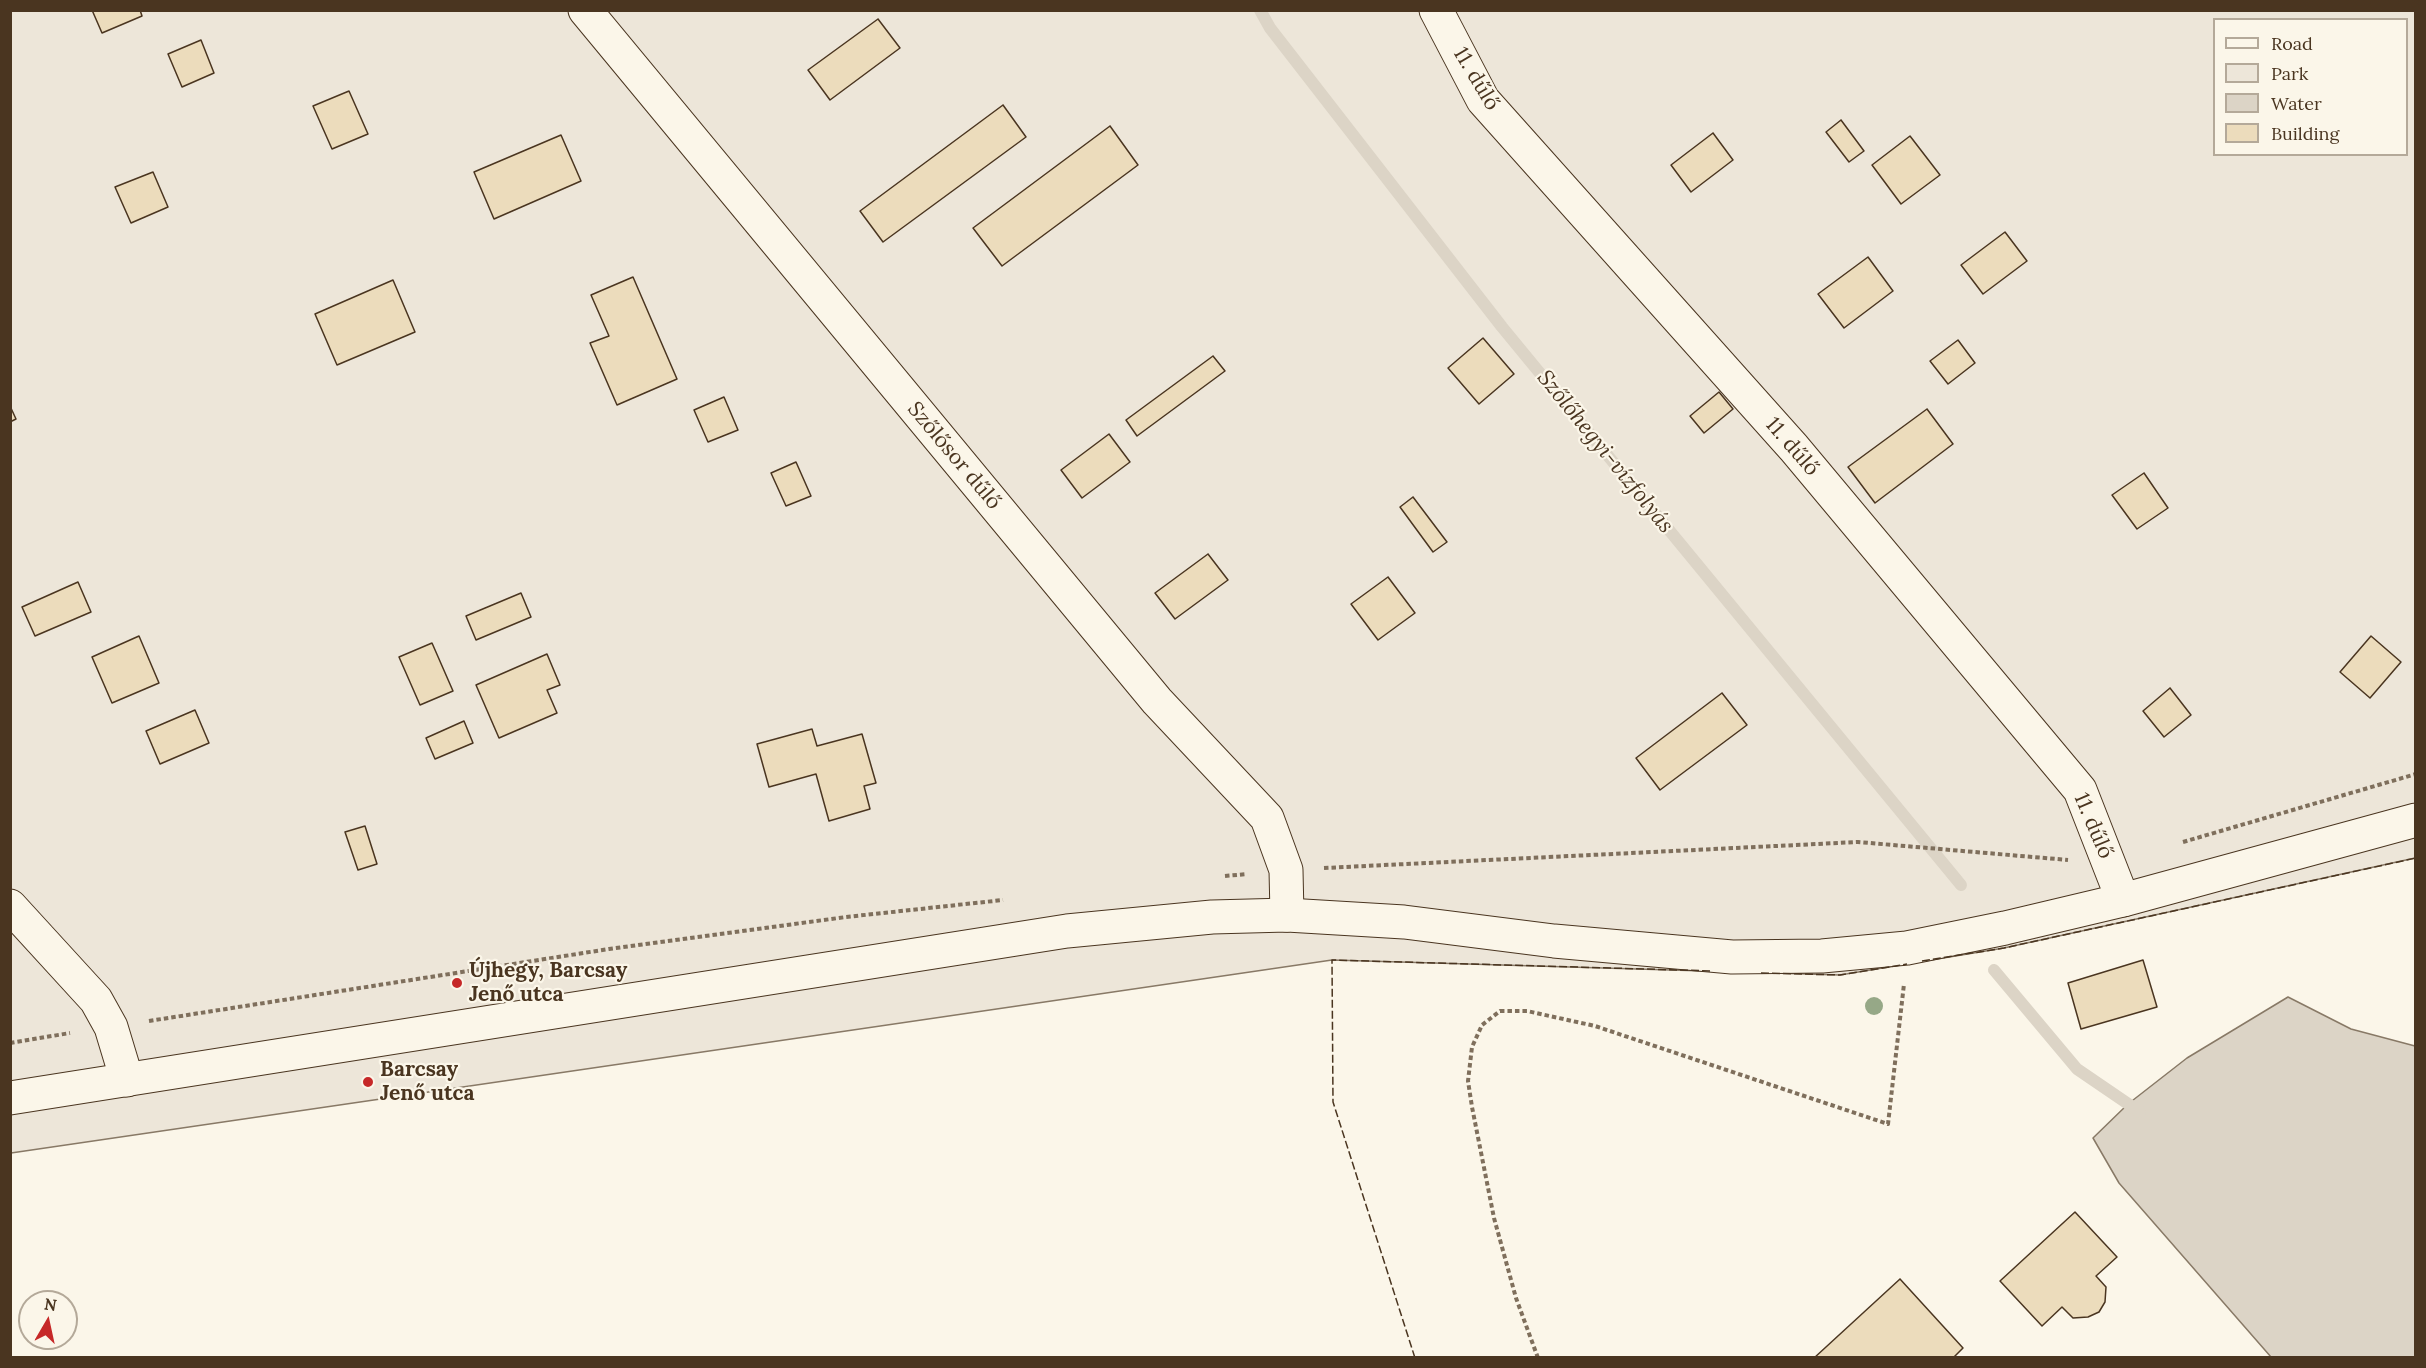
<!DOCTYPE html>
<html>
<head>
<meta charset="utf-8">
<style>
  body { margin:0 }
  #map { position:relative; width:2426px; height:1368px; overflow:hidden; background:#fbf6e9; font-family:Lora,serif }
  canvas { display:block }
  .frame { position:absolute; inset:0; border:12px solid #4a3520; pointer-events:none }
  .legend { position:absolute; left:2213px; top:18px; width:195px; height:138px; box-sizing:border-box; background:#fbf6e9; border:2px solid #b4a999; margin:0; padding:8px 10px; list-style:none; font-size:18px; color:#4a3520 }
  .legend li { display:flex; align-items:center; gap:12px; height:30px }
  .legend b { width:30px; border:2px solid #b4a999 }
  .north { position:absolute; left:18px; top:1290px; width:60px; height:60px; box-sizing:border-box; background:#fbf6e9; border:2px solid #b4a999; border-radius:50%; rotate:9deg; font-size:16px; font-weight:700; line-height:24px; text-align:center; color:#4a3520 }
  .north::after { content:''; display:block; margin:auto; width:21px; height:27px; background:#c62828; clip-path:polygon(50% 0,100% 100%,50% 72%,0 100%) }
</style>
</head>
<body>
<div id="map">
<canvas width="2426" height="1368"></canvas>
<div class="frame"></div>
<ul class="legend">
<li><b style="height:8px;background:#fbf6e9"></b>Road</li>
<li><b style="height:16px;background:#ede6d9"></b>Park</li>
<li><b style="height:16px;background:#dcd4c6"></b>Water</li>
<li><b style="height:16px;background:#ecdcbc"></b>Building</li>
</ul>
<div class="north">N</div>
</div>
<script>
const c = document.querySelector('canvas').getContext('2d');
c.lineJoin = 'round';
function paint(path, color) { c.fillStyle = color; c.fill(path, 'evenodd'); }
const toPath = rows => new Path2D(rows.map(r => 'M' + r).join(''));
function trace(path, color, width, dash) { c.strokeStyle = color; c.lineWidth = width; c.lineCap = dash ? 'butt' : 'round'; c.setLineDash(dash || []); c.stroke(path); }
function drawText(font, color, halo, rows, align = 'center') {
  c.font = font + ' Lora,serif'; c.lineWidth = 4.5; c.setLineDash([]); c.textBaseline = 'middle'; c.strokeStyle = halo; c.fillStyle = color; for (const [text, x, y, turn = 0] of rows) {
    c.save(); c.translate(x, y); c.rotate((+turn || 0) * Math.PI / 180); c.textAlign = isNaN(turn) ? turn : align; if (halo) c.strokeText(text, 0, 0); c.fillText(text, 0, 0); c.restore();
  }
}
const green = toPath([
  [10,11,2415,11,2415,858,2004,948,1840,975,1332,960,11,1153,10,11],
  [2214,20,2406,20,2406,154,2214,154,2214,20]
]);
const water = toPath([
  [2288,997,2351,1029,2415,1046,2415,1357,2271,1357,2119,1183,2093,1138,2128,1104,2187,1058,2288,997]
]);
const stream = toPath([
  [1260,10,1270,28,1502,327,1961,885],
  [1994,970,2077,1069,2140,1112]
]);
const building = toPath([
  [92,10,140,10,142,16,102,33,92,10],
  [878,19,900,48,830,100,808,70,878,19],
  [201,40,214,73,182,87,168,54,201,40],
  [349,91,368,134,332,149,313,106,349,91],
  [1003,105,1026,137,883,242,860,211,1003,105],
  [1841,120,1864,151,1849,162,1826,132,1841,120],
  [1110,126,1138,165,1002,266,973,228,1110,126],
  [1713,133,1733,160,1691,192,1671,165,1713,133],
  [561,135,581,181,494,219,474,172,561,135],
  [1910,136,1940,175,1901,204,1872,165,1910,136],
  [153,172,168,207,131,223,115,187,153,172],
  [2005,232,2027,261,1983,294,1961,265,2005,232],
  [1868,257,1893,291,1844,328,1818,294,1868,257],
  [633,277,677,379,617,405,590,343,609,336,591,295,633,277],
  [393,280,415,332,337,365,315,314,393,280],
  [1483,338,1514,374,1479,404,1448,368,1483,338],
  [1958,340,1975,363,1948,384,1930,361,1958,340],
  [1213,356,1225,371,1137,436,1126,420,1213,356],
  [1719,392,1733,409,1704,433,1690,416,1719,392],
  [724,397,738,430,708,442,694,410,724,397],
  [10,406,16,419,10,422,10,406],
  [1927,409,1953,444,1875,503,1848,467,1927,409],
  [1109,434,1130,462,1082,498,1061,470,1109,434],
  [796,462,811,496,786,506,771,473,796,462],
  [2144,473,2168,508,2137,529,2112,495,2144,473],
  [1413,497,1447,542,1433,552,1400,507,1413,497],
  [1208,554,1228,580,1175,619,1155,593,1208,554],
  [1388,577,1415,613,1378,640,1351,604,1388,577],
  [78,582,91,612,35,636,22,607,78,582],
  [521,593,531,617,476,640,466,616,521,593],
  [139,636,159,683,112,703,92,657,139,636],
  [2371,636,2401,662,2370,698,2340,672,2371,636],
  [432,643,453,691,420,705,399,657,432,643],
  [547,654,560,685,547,690,557,713,499,738,476,685,547,654],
  [2170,688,2191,715,2164,737,2143,711,2170,688],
  [1722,693,1747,725,1660,790,1636,758,1722,693],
  [195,710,209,743,160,764,146,731,195,710],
  [464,721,473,743,435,759,426,738,464,721],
  [812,729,817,746,862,734,876,783,864,786,870,809,829,821,816,774,769,787,757,744,812,729],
  [365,826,377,864,358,870,345,832,365,826],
  [2143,960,2157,1007,2081,1029,2068,983,2143,960],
  [2075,1212,2117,1257,2096,1276,2106,1287,2105,1302,2099,1312,2088,1317,2073,1318,2062,1307,2042,1326,2000,1281,2075,1212],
  [1900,1279,1963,1348,1953,1358,1814,1358,1900,1279]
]);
const path = toPath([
  [2183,842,2416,774],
  [1324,868,1858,842,2068,860],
  [1225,876,1247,874],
  [149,1021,609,949,846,917,1003,900],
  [10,1043,70,1033],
  [1538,1358,1516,1298,1494,1218,1472,1107,1468,1081,1472,1047,1482,1025,1500,1011,1527,1011,1595,1026,1888,1124,1904,984]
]);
const minor = toPath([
  [585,10,1157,701,1267,818,1286,870,1287,915],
  [1436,10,1483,100,1794,448,2080,790,2123,900],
  [10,906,96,1000,111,1027,127,1080]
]);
const major = toPath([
  [10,1098,1067,931,1212,917,1287,915,1404,922,1554,941,1732,957,1822,956,1907,948,2005,928,2123,900,2416,820]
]);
const fence = toPath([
  [1922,961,2004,948,2416,858],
  [1761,973,1840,975,1907,964],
  [1415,1358,1333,1102,1332,960,1713,971]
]);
const trees = [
  [1874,1006]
];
const markers = [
  [457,983,6,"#c62828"],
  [368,1082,6,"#c62828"]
];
const streetNames = [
  ["11. dűlő",1476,79,59],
  ["11. dűlő",1792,447,49],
  ["Szőlősor dűlő",954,456,50],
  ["11. dűlő",2093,826,67]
];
const poiNames = [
  ["Újhegy, Barcsay",469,971],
  ["Jenő utca",469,995],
  ["Barcsay",380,1070],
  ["Jenő utca",380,1094]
];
const waterNames = [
  ["Szőlőhegyi-vízfolyás",1605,452,51]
];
paint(green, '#ede6d9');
trace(green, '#887966', 1.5);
paint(water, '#dcd4c6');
trace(water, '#887966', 1.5);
trace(stream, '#dcd4c6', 12);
paint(building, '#ecdcbc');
trace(building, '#4a3520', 1.5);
trace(minor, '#4a3520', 35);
trace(major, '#4a3520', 35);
trace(path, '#7f6f5c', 4, [4.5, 3]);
trace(minor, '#fbf6e9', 33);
trace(major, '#fbf6e9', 33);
trace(fence, '#4a3520', 1.5, [8, 3]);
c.fillStyle = '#96a887';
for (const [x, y] of trees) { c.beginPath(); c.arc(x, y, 9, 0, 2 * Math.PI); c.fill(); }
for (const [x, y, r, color] of markers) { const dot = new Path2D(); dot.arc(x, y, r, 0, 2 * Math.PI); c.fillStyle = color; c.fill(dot); trace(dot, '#fbf6e9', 2); }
drawText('21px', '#4a3520', '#fbf6e9', streetNames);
drawText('bold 21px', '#4a3520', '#fbf6e9', poiNames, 'left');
drawText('italic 22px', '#4a3520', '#fbf6e9', waterNames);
</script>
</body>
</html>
